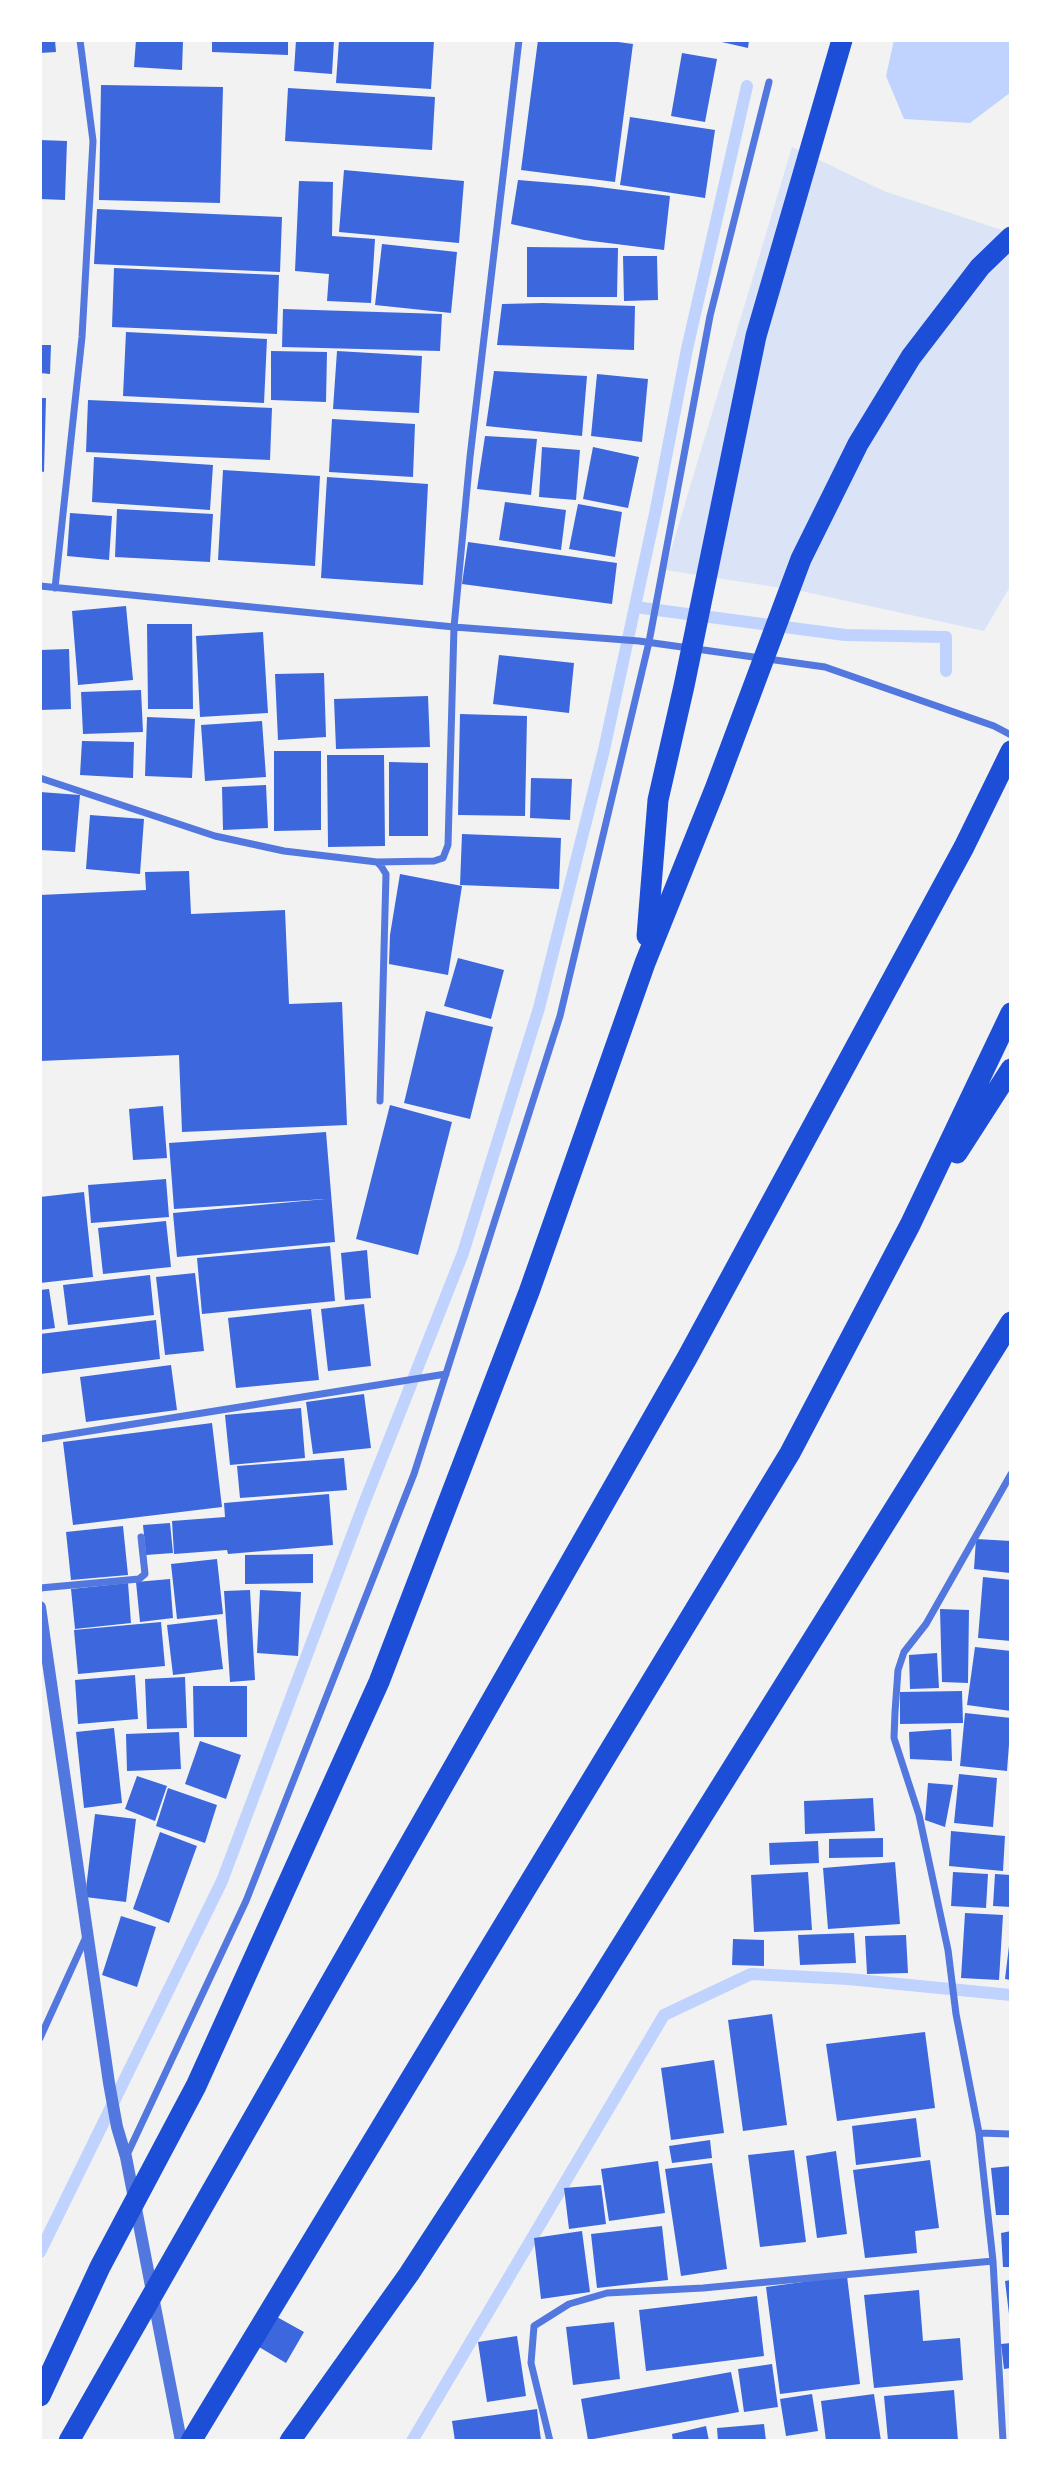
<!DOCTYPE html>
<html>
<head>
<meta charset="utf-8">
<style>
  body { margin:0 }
  #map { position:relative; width:1051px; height:2481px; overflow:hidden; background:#f2f2f2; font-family:Mulish,sans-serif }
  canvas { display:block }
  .frame { position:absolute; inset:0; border:42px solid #fff; pointer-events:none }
</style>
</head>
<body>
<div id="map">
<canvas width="1051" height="2481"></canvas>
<div class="frame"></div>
</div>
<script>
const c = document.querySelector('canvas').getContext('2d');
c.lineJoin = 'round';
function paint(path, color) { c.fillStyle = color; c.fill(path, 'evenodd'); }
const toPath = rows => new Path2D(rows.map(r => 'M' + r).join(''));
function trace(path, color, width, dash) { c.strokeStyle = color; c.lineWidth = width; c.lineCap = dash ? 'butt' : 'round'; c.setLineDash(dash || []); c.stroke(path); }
const green = toPath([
  [792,147,884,191,1011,233,1011,585,984,631,801,591,665,570]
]);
const water = toPath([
  [894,40,1011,40,1011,92,970,123,904,119,886,76]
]);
const stream = toPath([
  [635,607,845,635,946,637,946,671],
  [40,2252,222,1881,363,1506,463,1253,539,1008,604,750,656,509,687,349,747,86],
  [412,2441,664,2015,751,1974,848,1979,1011,1995]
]);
const building = toPath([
  [40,40,55,40,56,52,40,53],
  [136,40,183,41,182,70,134,67],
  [212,40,288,40,288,55,212,52],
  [296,40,334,40,332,74,294,71],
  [339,40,434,40,431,89,336,83],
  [538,40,603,40,633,44,615,182,521,170],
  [713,40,749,40,748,48],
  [682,53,717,59,705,122,671,116],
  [101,85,223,87,220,203,99,200],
  [288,88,435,97,432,150,285,141],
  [630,117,715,130,705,198,620,185],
  [40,140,67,141,65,200,40,199],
  [344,170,464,181,459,243,339,232],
  [518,180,591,186,670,196,664,250,584,240,511,224],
  [299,181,333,182,332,236,375,239,371,303,327,301,329,274,295,271],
  [97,209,282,217,280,272,94,264],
  [382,244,457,252,451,313,375,305],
  [527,247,618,248,617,297,527,297],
  [623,256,657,256,658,300,624,301],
  [114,268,279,275,277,334,112,327],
  [543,303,635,306,634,350,497,345,502,304],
  [283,309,442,314,440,351,282,347],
  [126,332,267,339,264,403,123,396],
  [40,345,51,345,50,374,40,373],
  [271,351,327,352,326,402,271,400],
  [337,351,422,356,419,413,333,409],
  [494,371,587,376,582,436,486,426],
  [597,374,648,379,642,442,591,436],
  [40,398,46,398,44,472,40,471],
  [88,400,272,408,270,460,86,452],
  [332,419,415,424,413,477,329,472],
  [485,436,537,439,531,495,477,489],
  [542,447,580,450,576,500,539,497],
  [593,447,639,457,628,508,583,499],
  [94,457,213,465,210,510,92,502],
  [223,470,320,476,315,566,218,560],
  [327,477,428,484,423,585,321,578],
  [505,502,566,510,561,550,499,540],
  [578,504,622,512,615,557,569,549],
  [117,509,213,514,210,562,115,557],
  [70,513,112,516,109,560,67,556],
  [468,542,617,563,612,604,462,584],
  [126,606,133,680,78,685,72,611],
  [147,624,192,624,193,709,148,709],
  [263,632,268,713,200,717,196,636],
  [69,649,71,709,40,710,40,650],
  [499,655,574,663,569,713,493,704],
  [324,673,326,737,278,740,275,674],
  [141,690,143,732,83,734,81,692],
  [428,696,430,747,336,749,334,699],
  [460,714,527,716,525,816,458,815],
  [147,717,195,719,192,778,145,776],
  [262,721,266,777,205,781,201,725],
  [82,741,134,742,133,778,80,775],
  [274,751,321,751,321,830,274,831],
  [327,755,384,755,385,846,328,847],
  [389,762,428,763,428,836,389,836],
  [531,778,572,779,570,820,530,818],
  [266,785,268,828,223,830,222,787],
  [40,792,80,795,75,852,40,850],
  [90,815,144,819,140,874,86,869],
  [462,834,561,838,559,889,460,885],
  [189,871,191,914,285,910,289,1004,342,1002,347,1125,182,1132,179,1055,40,1061,40,895,146,890,145,872],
  [400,874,462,886,448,975,389,964,390,935],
  [458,958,504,970,491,1019,444,1006],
  [426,1011,493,1027,470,1119,404,1103],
  [390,1105,452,1122,418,1255,356,1239],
  [163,1106,167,1158,133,1160,129,1109],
  [326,1132,335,1242,177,1257,173,1213,325,1199,174,1209,169,1143],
  [166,1179,169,1217,91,1223,88,1185],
  [84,1192,93,1277,40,1283,40,1197],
  [166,1221,171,1267,103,1274,98,1228],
  [330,1246,335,1301,202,1314,197,1258],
  [367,1250,371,1298,345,1300,341,1253],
  [195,1273,204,1351,165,1355,156,1277],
  [150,1275,154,1315,68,1325,63,1285],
  [49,1289,55,1328,40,1330,40,1290],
  [364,1304,371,1366,328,1371,321,1309],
  [311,1309,319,1380,236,1388,228,1318],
  [156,1320,160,1359,40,1374,40,1334],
  [171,1365,177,1410,86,1422,80,1377],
  [364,1394,371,1448,313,1454,306,1402],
  [301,1408,305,1458,230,1465,225,1415],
  [212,1423,222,1507,73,1525,63,1442],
  [344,1458,347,1490,240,1498,237,1466],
  [329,1494,333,1545,228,1554,227,1550,174,1554,172,1521,225,1517,224,1503],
  [170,1523,173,1553,146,1555,143,1525],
  [123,1526,128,1575,71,1580,66,1532],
  [976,1539,1011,1541,1010,1573,974,1569],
  [313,1554,313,1583,245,1584,245,1555],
  [217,1559,223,1614,177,1619,171,1564],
  [983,1577,1011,1580,1011,1641,978,1638],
  [170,1579,173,1618,140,1622,136,1582],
  [128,1583,131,1623,75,1629,71,1589],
  [250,1590,255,1680,230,1682,224,1591],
  [260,1590,301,1592,298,1656,257,1653],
  [940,1609,969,1610,968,1683,942,1682],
  [217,1619,223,1669,173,1675,167,1625],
  [161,1622,165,1666,78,1674,74,1630],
  [975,1647,1011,1651,1011,1711,967,1705],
  [937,1653,939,1688,910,1689,909,1655],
  [135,1675,138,1719,78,1724,75,1680],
  [185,1677,187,1728,147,1729,145,1679],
  [193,1686,247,1686,247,1737,194,1737],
  [962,1691,963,1723,900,1724,900,1692],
  [965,1713,1011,1718,1007,1771,960,1766],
  [114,1728,122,1803,84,1808,76,1732],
  [951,1729,952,1761,910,1759,909,1732],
  [179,1732,181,1769,127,1771,126,1734],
  [200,1741,241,1755,226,1799,185,1784],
  [959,1774,997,1778,993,1827,954,1823],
  [137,1776,167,1786,155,1821,125,1809],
  [928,1783,953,1785,945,1827,925,1820],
  [168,1788,217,1805,205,1843,156,1826],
  [873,1798,875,1831,805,1834,804,1801],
  [95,1814,136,1819,126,1902,85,1897],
  [951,1831,1005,1836,1003,1871,949,1866],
  [160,1832,197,1846,169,1923,133,1909],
  [883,1838,883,1857,829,1858,829,1839],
  [818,1841,819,1863,770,1865,769,1843],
  [895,1862,900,1924,828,1929,823,1868],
  [808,1872,812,1930,754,1932,751,1875],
  [953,1872,988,1874,986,1908,951,1906],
  [995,1874,1011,1875,1011,1907,993,1906],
  [965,1913,1003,1915,999,1980,961,1978],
  [121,1916,156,1927,137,1987,102,1975],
  [854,1933,856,1963,800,1965,798,1935],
  [906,1935,908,1973,867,1974,865,1936],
  [733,1939,764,1940,764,1966,732,1965],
  [1009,1946,1011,1946,1011,1980,1005,1979],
  [772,2014,787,2125,743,2131,728,2020],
  [925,2032,935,2108,837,2121,826,2044],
  [714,2060,724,2133,671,2140,661,2068],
  [916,2118,921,2157,856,2165,852,2126],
  [710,2140,712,2158,672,2163,669,2146],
  [794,2150,806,2242,760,2247,748,2155],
  [836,2151,847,2234,817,2238,806,2156],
  [930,2160,939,2228,915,2231,917,2253,865,2258,853,2170],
  [658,2161,665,2213,609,2221,601,2169],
  [712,2163,727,2269,681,2276,665,2169],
  [1011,2166,1011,2215,996,2215,991,2168],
  [601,2185,606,2224,569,2229,564,2188],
  [662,2226,668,2280,597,2288,591,2234],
  [582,2231,590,2292,541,2299,534,2238],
  [1011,2231,1011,2267,1003,2267,1001,2233],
  [847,2276,860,2384,780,2394,766,2287],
  [1011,2280,1011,2314,1009,2314,1005,2281],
  [919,2290,923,2341,960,2338,963,2380,874,2388,864,2295],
  [757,2296,764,2356,646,2371,639,2310],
  [277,2317,304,2332,286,2363,259,2347],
  [614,2322,620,2379,573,2385,566,2327],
  [517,2336,526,2396,487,2402,478,2342],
  [1011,2343,1011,2368,1004,2369,1001,2344],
  [772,2364,778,2407,744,2412,738,2369],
  [731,2372,739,2412,588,2440,581,2399],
  [954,2390,958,2441,888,2441,884,2396],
  [812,2394,818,2431,786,2436,780,2399],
  [874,2394,881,2441,826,2441,821,2401],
  [537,2409,541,2440,455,2441,452,2421],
  [764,2424,766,2441,718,2441,717,2428],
  [706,2426,709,2441,673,2441,672,2434]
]);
const minor = toPath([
  [40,586,454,627,639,641,825,667,994,726,1011,735],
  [55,588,82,337,93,141,80,40],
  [40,778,215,836,284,851,377,862,381,866,386,874,380,1101],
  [377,862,434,861,443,858,448,845,454,627,470,457,519,40],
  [40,1439,446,1374],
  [40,1588,139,1579,145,1574,141,1537],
  [40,2038,86,1937],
  [979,2133,1011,2134],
  [126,2157,246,1901,414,1474,560,1016,649,642,710,316,769,82],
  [550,2441,531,2363,534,2326,569,2304,607,2293,703,2288,993,2261],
  [1003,2441,993,2261,979,2133,956,2014,948,1950,919,1815,894,1738,895,1712,898,1670,904,1652,926,1624,1011,1474]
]);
const tertiary = toPath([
  [40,1607,109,2083,117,2127,126,2157,181,2441]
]);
const motorway = toPath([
  [647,936,658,800,684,686,756,336,842,40],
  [957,1153,1011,1069],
  [40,2396,100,2267,196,2086,379,1682,529,1292,645,963,715,789,801,559,858,444,911,357,980,267,1011,237],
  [69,2441,687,1358,964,847,1011,751],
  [191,2441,790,1453,910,1225,1011,1013],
  [290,2441,409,2274,588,1999,1011,1322]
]);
paint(green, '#dbe4f7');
paint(water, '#bfd3fe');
trace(stream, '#bfd3fe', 12);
paint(building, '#3d67dc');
trace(minor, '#5277de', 7);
trace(tertiary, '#5277de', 12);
trace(motorway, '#1d4ed8', 21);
</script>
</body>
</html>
